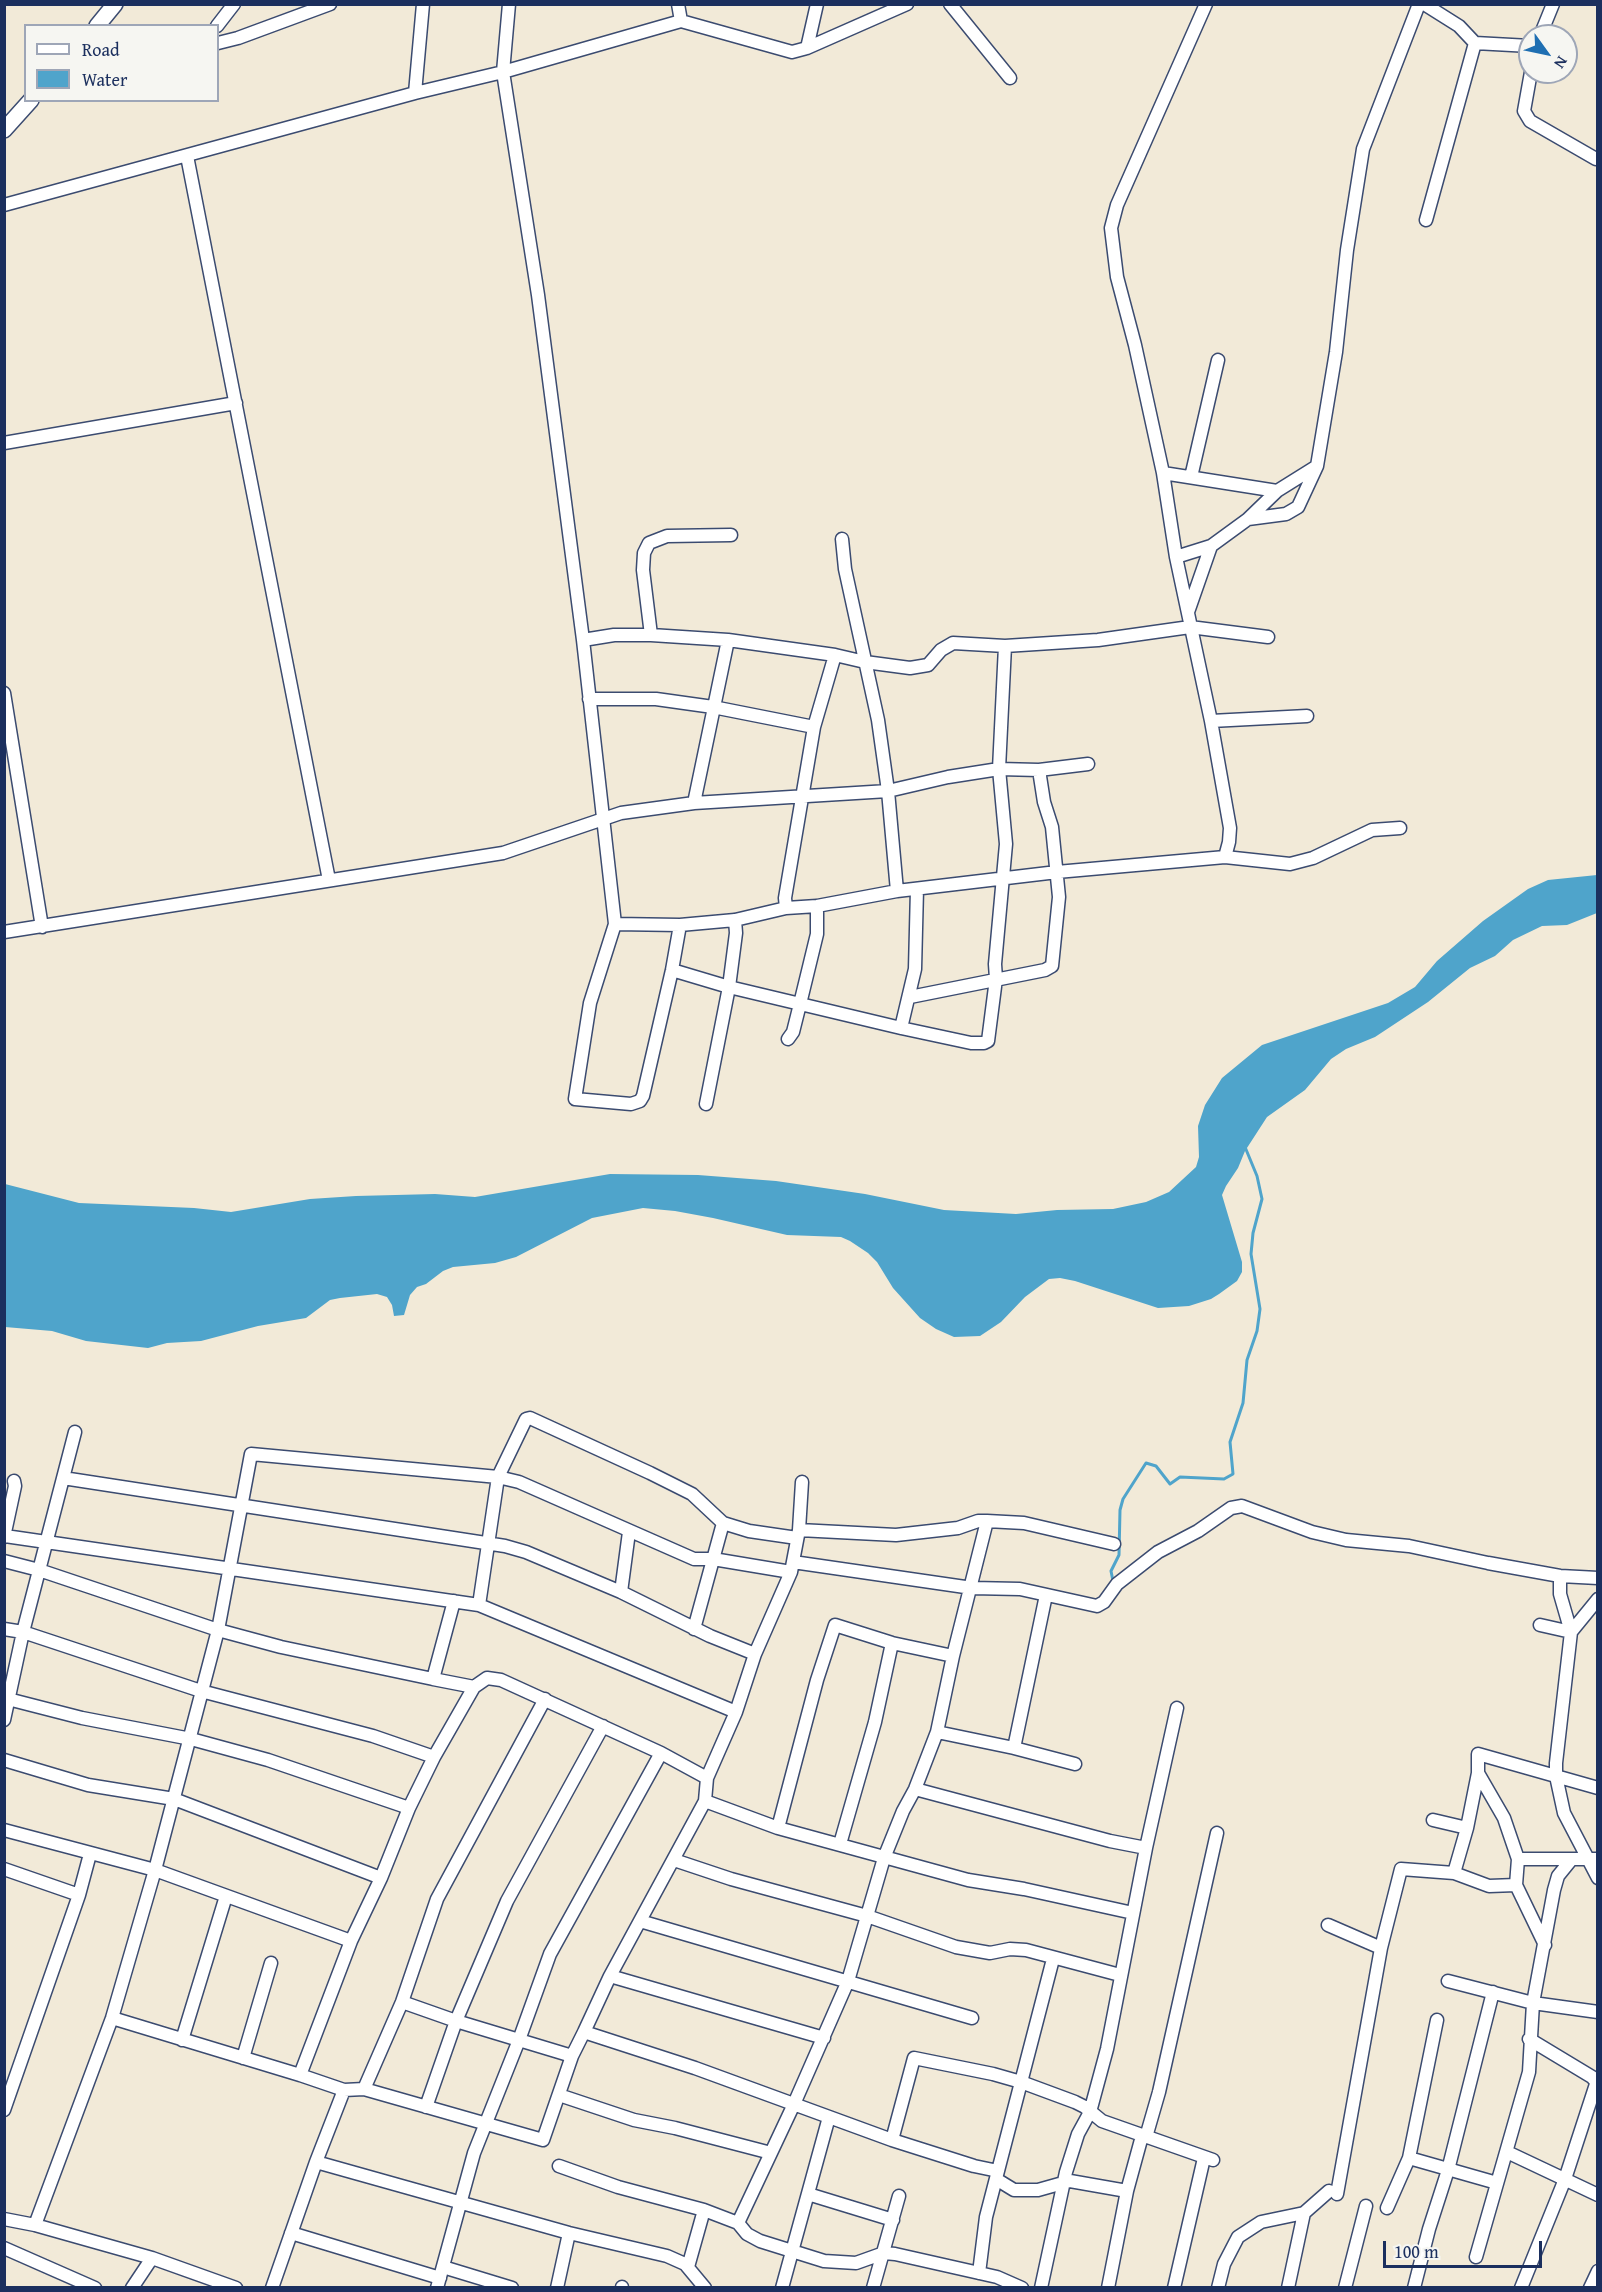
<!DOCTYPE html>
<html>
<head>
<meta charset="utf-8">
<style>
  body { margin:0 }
  #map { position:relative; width:1602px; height:2292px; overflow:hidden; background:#f2ead8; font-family:"Gentium Book Plus",serif }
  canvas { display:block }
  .frame { position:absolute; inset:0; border:6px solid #1b2f5e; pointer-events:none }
  .legend { position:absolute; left:24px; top:24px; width:195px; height:78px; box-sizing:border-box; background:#f6f6f2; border:2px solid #9ea6b7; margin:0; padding:8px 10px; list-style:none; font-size:18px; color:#1b2f5e }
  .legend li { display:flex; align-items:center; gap:12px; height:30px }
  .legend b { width:30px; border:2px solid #9ea6b7 }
  .north { position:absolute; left:1518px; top:24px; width:60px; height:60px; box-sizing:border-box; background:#f6f6f2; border:2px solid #9ea6b7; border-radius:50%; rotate:123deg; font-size:16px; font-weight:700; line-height:24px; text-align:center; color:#1b2f5e }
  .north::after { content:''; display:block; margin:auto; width:21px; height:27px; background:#1f6fb2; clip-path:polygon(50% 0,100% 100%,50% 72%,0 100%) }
  .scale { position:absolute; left:1383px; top:2241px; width:159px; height:27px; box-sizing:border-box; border:3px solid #1b2f5e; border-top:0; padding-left:8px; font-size:18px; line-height:21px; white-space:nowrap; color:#1b2f5e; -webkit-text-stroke:4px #f6f6f2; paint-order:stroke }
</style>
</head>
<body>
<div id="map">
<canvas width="1602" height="2292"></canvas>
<div class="frame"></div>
<ul class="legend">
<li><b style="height:8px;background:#fff"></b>Road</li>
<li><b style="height:16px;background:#4fa4cb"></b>Water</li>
</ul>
<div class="north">N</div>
<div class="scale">100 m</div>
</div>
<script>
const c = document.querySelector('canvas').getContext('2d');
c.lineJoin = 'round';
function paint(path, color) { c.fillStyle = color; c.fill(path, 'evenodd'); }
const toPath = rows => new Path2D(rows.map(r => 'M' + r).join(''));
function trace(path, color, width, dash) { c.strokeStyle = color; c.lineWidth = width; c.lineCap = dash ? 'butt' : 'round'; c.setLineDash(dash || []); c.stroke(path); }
const water = toPath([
  [1597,875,1597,913,1567,925,1542,926,1513,940,1495,956,1470,968,1428,1002,1375,1037,1346,1049,1331,1059,1305,1090,1267,1117,1245,1151,1238,1168,1226,1186,1222,1195,1242,1262,1242,1272,1237,1281,1219,1294,1211,1299,1189,1306,1158,1308,1075,1281,1060,1278,1049,1279,1025,1297,1001,1322,980,1336,954,1337,936,1329,920,1318,893,1288,877,1262,868,1253,850,1241,841,1237,787,1235,713,1218,675,1211,643,1208,592,1218,516,1257,495,1263,453,1267,443,1271,426,1284,417,1287,410,1295,404,1315,394,1316,392,1305,387,1297,377,1294,340,1298,330,1300,306,1318,258,1326,201,1341,167,1343,148,1348,86,1341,52,1331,5,1327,5,1184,79,1203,194,1208,231,1212,310,1199,356,1196,435,1194,475,1197,610,1174,698,1175,776,1181,865,1194,944,1210,1016,1214,1057,1210,1113,1209,1146,1202,1169,1192,1196,1167,1199,1157,1198,1126,1205,1105,1222,1078,1262,1045,1388,1003,1415,987,1437,961,1483,921,1528,889,1548,880]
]);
const stream = toPath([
  [1113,1581,1111,1571,1119,1555,1120,1510,1123,1499,1146,1463,1156,1466,1170,1484,1180,1477,1224,1479,1233,1474,1230,1442,1243,1403,1247,1360,1257,1331,1260,1309,1251,1254,1253,1233,1262,1199,1257,1176,1245,1147]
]);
const minor = toPath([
  [509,4,503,72,538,295,583,640,615,924,590,1003,575,1099,631,1104,640,1101,643,1096,672,970,680,925],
  [678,4,681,21],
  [950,4,1010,78],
  [1206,4,1117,205,1111,228,1117,277,1135,345,1163,473,1176,557,1211,721,1230,828,1229,842,1225,857],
  [1424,4,1459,26,1475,43,1530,46],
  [217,26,234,4],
  [1540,36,1553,4],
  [218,43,238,38,330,4],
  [807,48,817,4],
  [1531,72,1524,111,1530,121,1596,159],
  [415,93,423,4],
  [187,156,329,880],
  [4,205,415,93,503,72,681,21,792,52,807,48,907,4],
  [1426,220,1475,43],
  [4,443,236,403],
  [1163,473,1277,491],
  [1191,477,1218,360],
  [1248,519,1277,491,1317,466],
  [842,539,845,569,878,720,888,791,897,891],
  [1176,557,1211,546],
  [1188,612,1211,546,1248,519,1286,514,1298,507,1317,466,1336,352,1347,250,1363,149,1419,4],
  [651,635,643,570,644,553,649,543,667,536,731,535],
  [583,640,614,635,651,635,728,640,835,655,865,662,910,668,928,665,941,650,953,643,1005,646,1098,640,1190,627,1268,637],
  [4,693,42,927],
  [589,699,656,699,713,707,814,727],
  [1211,721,1307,716],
  [694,803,728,640],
  [786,908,785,898,814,727,835,655],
  [615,924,680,925,735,920,786,908,817,906,897,891,1057,872,1225,857,1290,864,1313,858,1372,830,1400,828],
  [4,932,503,853,621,813,694,803,888,791,948,777,999,769,1039,770,1088,764],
  [672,970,729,987,901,1028,971,1043,984,1043,988,1041,996,979,995,964,1006,844,999,769,1005,646],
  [910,997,1045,970,1052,966,1059,897,1052,827,1044,802,1039,770],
  [901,1028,915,969,917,889],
  [788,1039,793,1032,800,1004,817,934,817,906],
  [706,1104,729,987,736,933,735,920],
  [63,1478,505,1546,526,1552,621,1592,710,1636,755,1654],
  [799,1530,896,1535,958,1528,978,1521,987,1521,1024,1523,1114,1544],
  [5,1536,479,1605,736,1712],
  [4,1537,15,1486,14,1481],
  [4,1561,39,1570,218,1630,281,1647,433,1679,454,1601],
  [793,1562,972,1588,1020,1589,1097,1606,1104,1602,1117,1584,1158,1552,1198,1531,1231,1508,1242,1506,1312,1532,1346,1540,1409,1546,1488,1563,1560,1576,1598,1578],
  [1560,1576,1560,1594,1571,1632,1556,1763,1556,1776,1564,1813,1598,1878],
  [621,1592,629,1532],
  [479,1605,498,1477,526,1419,530,1418,650,1473,692,1494,723,1523,749,1531,797,1538],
  [1540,1625,1571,1632,1598,1599],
  [4,1629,23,1632,201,1691,373,1736,434,1757],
  [694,1629,723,1523],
  [474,1687,487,1678,501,1680,661,1753,707,1778],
  [4,1698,82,1718,191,1739,268,1760,409,1808],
  [4,1720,23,1632,75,1432],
  [937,1732,1014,1748,1075,1764],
  [1014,1748,1046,1595],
  [4,1760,88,1785,174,1799,381,1878,409,1808,434,1757,474,1687,433,1679],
  [1478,1773,1504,1818,1518,1859,1516,1885],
  [915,1789,1110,1841,1146,1848],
  [705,1801,778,1828,968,1880,1024,1889,1133,1913],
  [1433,1820,1467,1828],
  [778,1828,817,1680,835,1625,892,1643,953,1656],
  [4,1830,155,1870,351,1941],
  [840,1844,875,1722,892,1643],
  [1518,1859,1598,1859],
  [674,1860,731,1879,867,1916,956,1947,990,1953,1010,1949,1026,1950,1120,1975],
  [4,1869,79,1895],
  [1454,1873,1467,1828,1478,1773,1478,1754,1598,1788],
  [640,1921,972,2018],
  [1328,1925,1381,1948],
  [610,1976,824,2038],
  [1448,1981,1533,2003,1598,2012],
  [402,2002,456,2021,572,2056],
  [112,2018,300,2075,351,1941,381,1878],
  [584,2032,695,2068,892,2140,974,2166,998,2171],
  [1529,2039,1592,2077,1598,2084],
  [182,2040,226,1896],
  [243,2058,271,1963],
  [300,2075,344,2090,316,2162],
  [364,2089,402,2002,437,1899,545,1699],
  [344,2090,364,2089,543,2140,572,2056,584,2032,610,1976,705,1801,707,1778,736,1712,755,1654,791,1572,799,1530,802,1482],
  [559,2095,634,2120,675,2128,771,2153],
  [426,2107,456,2021,507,1901,603,1726],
  [4,2110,79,1895,90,1854],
  [1146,2137,1159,2092,1217,1833],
  [892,2140,914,2058,993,2074,1021,2082,1075,2102,1085,2107,1102,2121,1213,2160],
  [1507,2152,1598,2195],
  [1409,2158,1497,2183],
  [559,2166,618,2187,704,2210,738,2223,747,2234,760,2241,824,2261,856,2263,884,2253,895,2254,997,2277,1022,2288],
  [996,2179,1014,2190,1038,2190,1070,2181,1127,2191],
  [808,2194,893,2220],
  [1337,2194,1381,1948,1401,1869,1454,1873,1489,1886,1516,1885,1545,1945],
  [1387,2208,1409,2158,1437,2020],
  [4,2219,35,2225,152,2258,236,2288],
  [738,2223,794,2104,848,1981,884,1858,903,1811,915,1789,937,1732,953,1656,987,1521],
  [35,2225,112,2018,155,1870,218,1630,251,1454,498,1477,519,1482,694,1559,713,1559,791,1572],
  [291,2233,440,2278],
  [4,2248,95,2288],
  [1476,2257,1529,2072,1533,2003,1554,1890,1558,1876,1571,1860],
  [443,2267,512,2288],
  [688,2267,704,2210],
  [979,2273,986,2217,1053,1959],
  [132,2288,152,2258],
  [272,2288,316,2162,569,2233,667,2256,685,2264,705,2288],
  [437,2288,474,2153,519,2040,550,1954,661,1753],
  [557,2288,569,2233],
  [622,2288,622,2287],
  [782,2288,829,2117],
  [873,2288,899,2196],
  [1041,2288,1066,2172,1078,2134,1090,2112,1107,2049,1146,1848,1177,1708],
  [1108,2288,1127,2191,1142,2136],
  [1174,2288,1204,2158],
  [1218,2288,1224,2264,1238,2237,1261,2222,1304,2213],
  [1288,2288,1304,2213,1329,2191],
  [1345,2288,1366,2206],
  [1414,2288,1429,2229,1448,2170,1493,1992],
  [1521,2288,1565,2179,1596,2084],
  [1590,2288,1598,2271]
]);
const major = toPath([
  [97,26,115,4],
  [4,130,31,100]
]);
paint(water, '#4fa4cb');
trace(stream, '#4fa4cb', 3);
trace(minor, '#3b4b70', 15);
trace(major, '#3b4b70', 18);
trace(minor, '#fff', 12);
trace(major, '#fff', 15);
</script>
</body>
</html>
